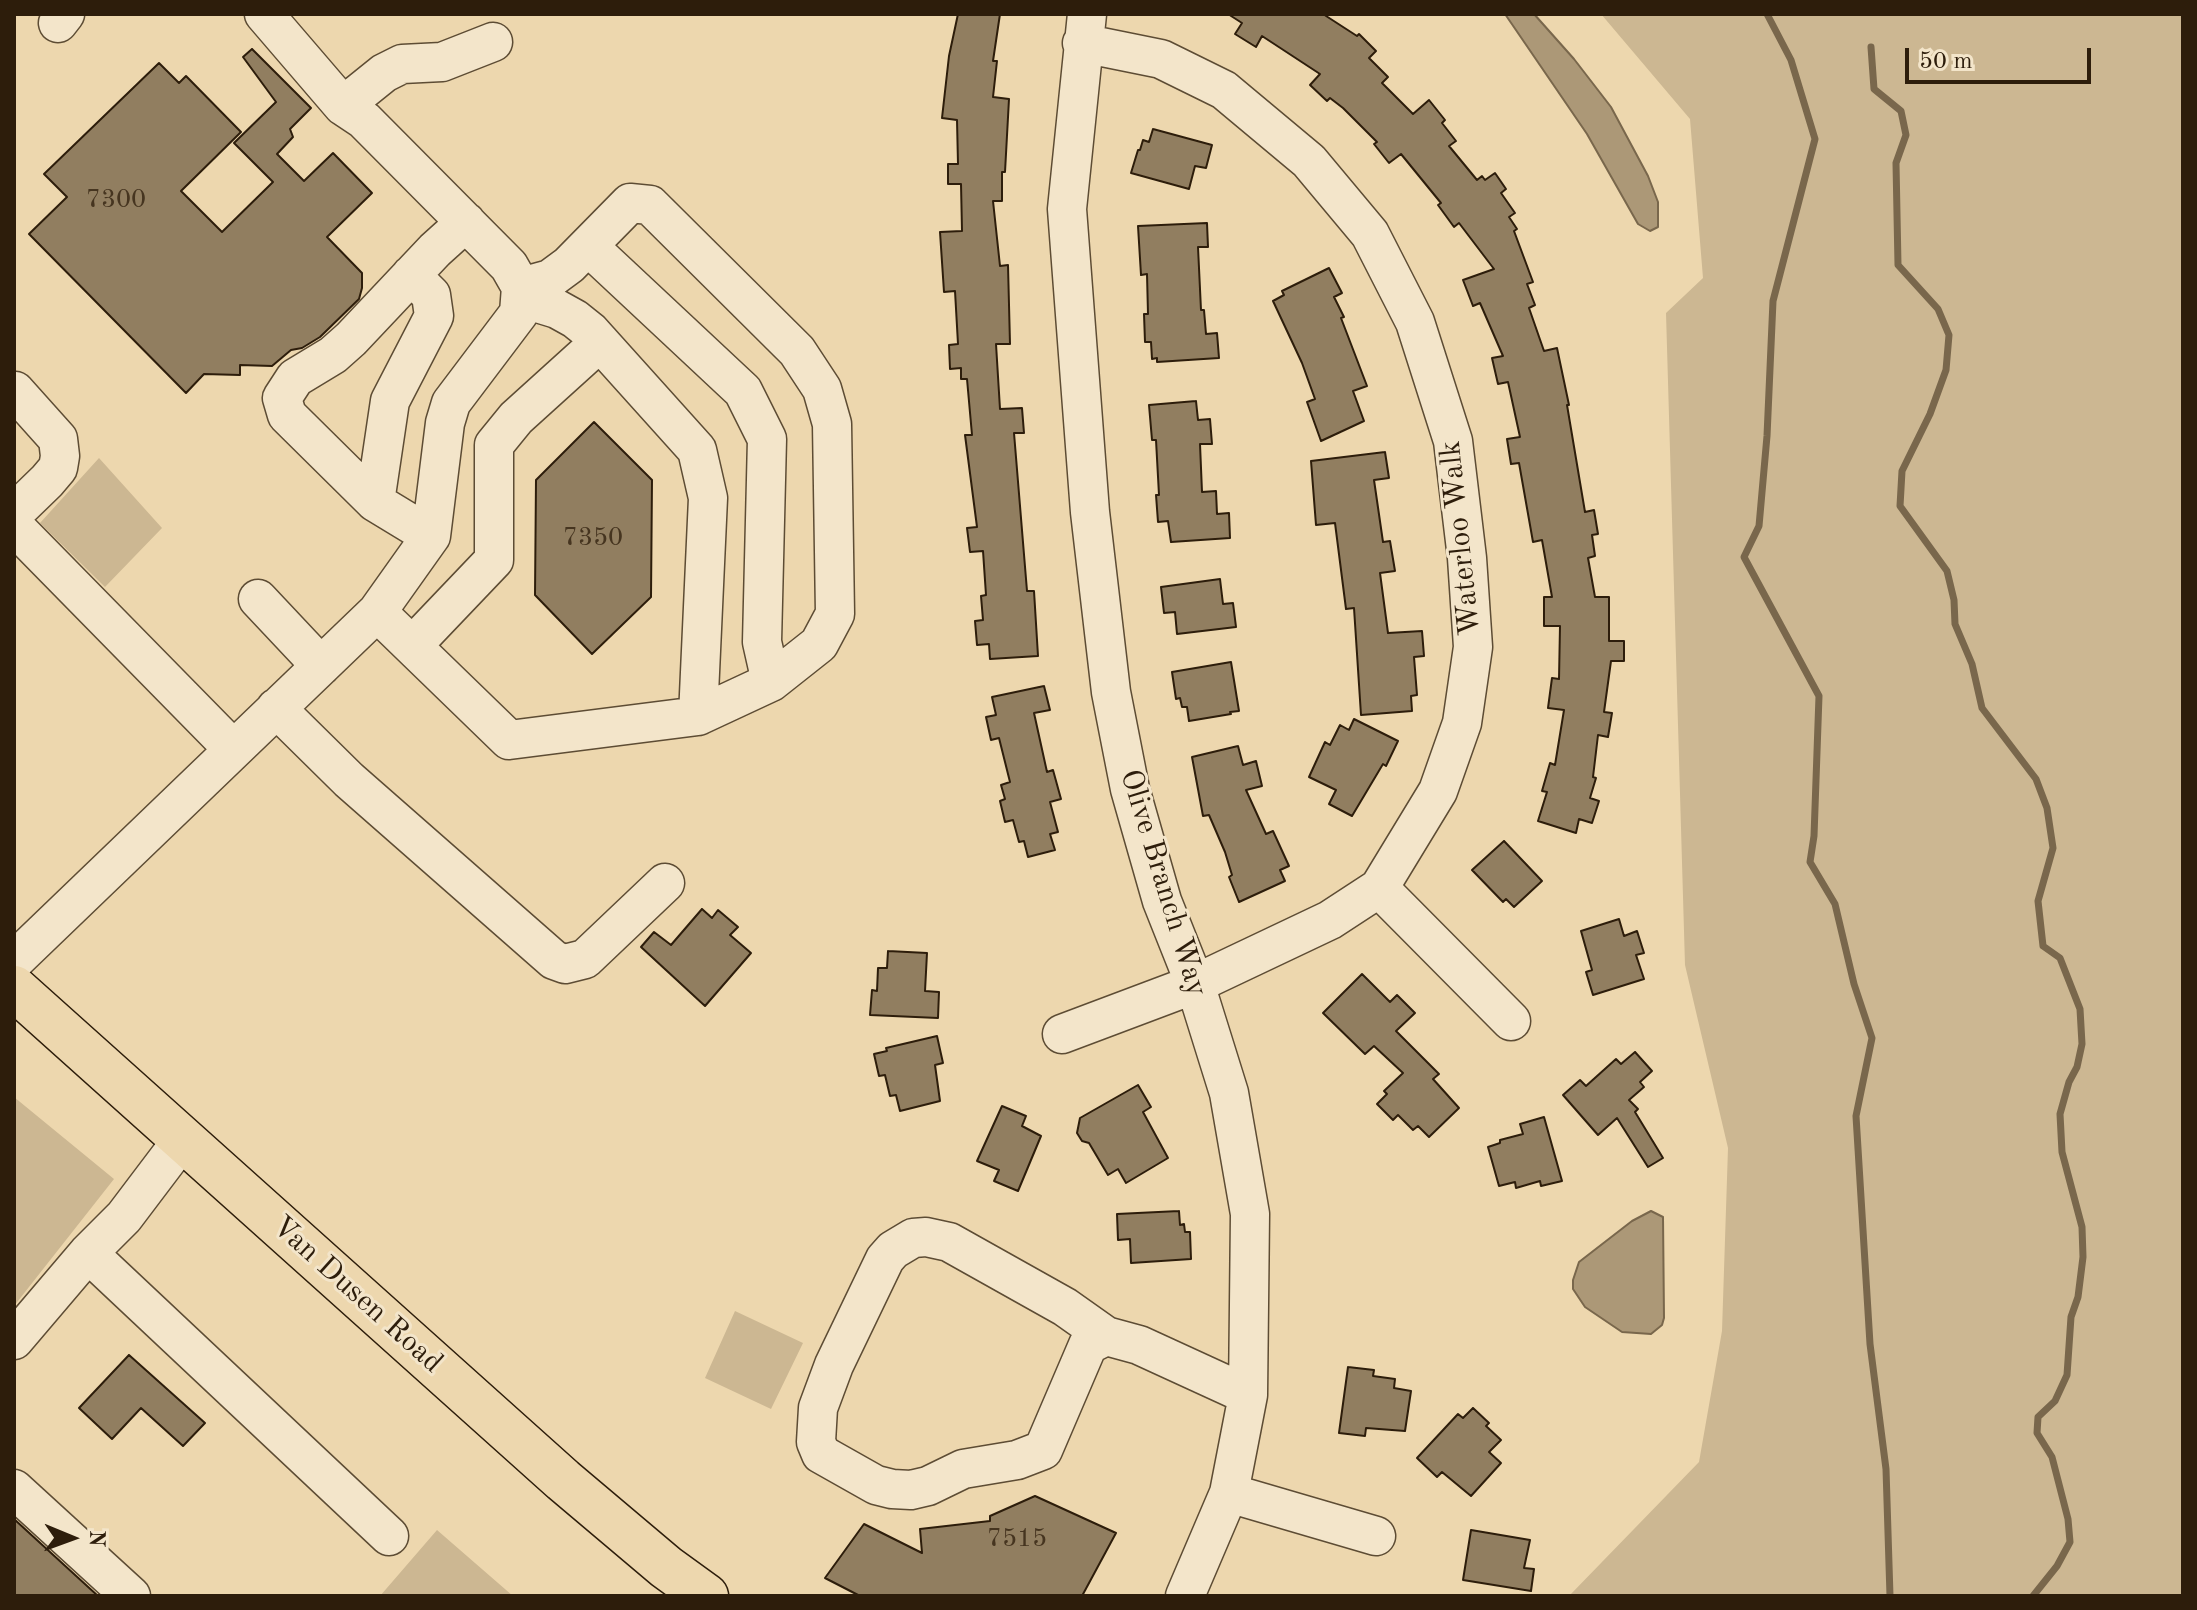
<!DOCTYPE html>
<html>
<head>
<meta charset="utf-8">
<style>
  body { margin:0 }
  #map { position:relative; width:2197px; height:1610px; overflow:hidden; background:#edd7ae; font-family:"Old Standard TT",serif }
  canvas { display:block }
  .frame { position:absolute; inset:0; border:16px solid #2d1d0b; pointer-events:none }
  .north { position:absolute; left:32px; top:1498px; width:80px; height:80px; -webkit-text-stroke:6px #f3e5ca; paint-order:stroke; rotate:91deg; font-size:22px; font-weight:700; line-height:32px; text-align:center; color:#2d1d0b }
  .north::after { content:''; display:block; margin:auto; width:28px; height:36px; background:#2d1d0b; clip-path:polygon(50% 0,100% 100%,50% 72%,0 100%) }
  .scale { position:absolute; left:1905px; top:48px; width:186px; height:36px; box-sizing:border-box; border:4px solid #2d1d0b; border-top:0; padding-left:10px; font-size:24px; line-height:28px; white-space:nowrap; color:#2d1d0b; -webkit-text-stroke:6px #f3e5ca; paint-order:stroke }
</style>
</head>
<body>
<div id="map">
<canvas width="2197" height="1610"></canvas>
<div class="frame"></div>
<div class="north">N</div>
<div class="scale">50 m</div>
</div>
<script>
const c = document.querySelector('canvas').getContext('2d');
c.lineJoin = 'round';
function paint(path, color) { c.fillStyle = color; c.fill(path, 'evenodd'); }
const toPath = rows => new Path2D(rows.map(r => 'M' + r).join(''));
function trace(path, color, width, dash) { c.strokeStyle = color; c.lineWidth = width; c.lineCap = dash ? 'butt' : 'round'; c.setLineDash(dash || []); c.stroke(path); }
function drawText(font, color, halo, rows, align = 'center') {
  c.font = font + ' "Old Standard TT",serif'; c.lineWidth = 6; c.setLineDash([]); c.textBaseline = 'middle'; c.strokeStyle = halo; c.fillStyle = color; for (const [text, x, y, turn = 0] of rows) {
    c.save(); c.translate(x, y); c.rotate((+turn || 0) * Math.PI / 180); c.textAlign = isNaN(turn) ? turn : align; if (halo) c.strokeText(text, 0, 0); c.fillText(text, 0, 0); c.restore();
  }
}
const green = toPath([
  [1601,14,2183,14,2183,1596,1569,1596,1699,1462,1722,1331,1728,1148,1685,965,1666,313,1703,278,1690,119],
  [99,458,162,528,105,587,40,523],
  [14,1097,114,1179,14,1306],
  [735,1311,803,1343,771,1409,705,1378],
  [437,1530,513,1596,380,1596]
]);
const water = toPath([
  [1505,14,1534,14,1574,59,1611,107,1648,176,1658,202,1658,227,1650,231,1638,224,1587,134,1505,14],
  [1651,1211,1663,1217,1664,1318,1662,1325,1651,1334,1622,1332,1585,1307,1573,1289,1573,1280,1579,1262,1632,1221,1651,1211]
]);
const stream = toPath([
  [1767,14,1791,60,1815,139,1773,301,1767,436,1759,526,1744,557,1819,696,1814,836,1810,862,1835,904,1854,984,1872,1038,1856,1116,1870,1344,1886,1469,1890,1596],
  [1871,47,1874,89,1901,111,1906,135,1896,163,1898,265,1938,309,1949,335,1946,370,1930,414,1902,471,1900,506,1947,571,1954,600,1955,624,1972,664,1982,708,2036,779,2047,808,2053,848,2038,901,2043,946,2060,958,2080,1009,2082,1044,2077,1067,2069,1082,2060,1114,2062,1152,2082,1227,2083,1257,2078,1297,2071,1317,2067,1375,2055,1401,2038,1417,2037,1433,2052,1457,2068,1519,2070,1542,2057,1566,2033,1596]
]);
const building = toPath([
  [958,14,1000,14,993,61,997,61,993,97,1009,99,1005,172,1002,172,1002,201,993,201,1000,266,1008,265,1010,344,996,344,1000,409,1022,408,1024,433,1014,433,1027,591,1034,591,1038,656,990,659,989,644,977,645,975,621,983,620,981,596,986,595,983,551,970,552,967,528,977,527,965,435,972,435,967,379,961,379,961,368,950,369,949,345,958,344,955,291,944,292,940,232,962,231,961,184,948,184,948,164,958,164,957,120,942,118,949,56,958,14],
  [1228,14,1323,14,1357,36,1359,34,1376,51,1369,58,1388,77,1382,83,1413,114,1429,100,1445,120,1442,123,1456,141,1449,146,1477,180,1482,176,1485,180,1495,173,1506,189,1501,193,1515,213,1509,217,1517,229,1514,231,1533,282,1527,284,1535,305,1529,308,1544,351,1557,348,1569,405,1567,405,1585,512,1594,510,1598,534,1592,535,1595,556,1588,558,1595,597,1609,597,1609,641,1624,641,1624,661,1611,661,1604,712,1612,713,1608,737,1598,735,1593,777,1596,778,1590,798,1599,801,1592,823,1579,819,1576,833,1538,821,1547,792,1542,791,1550,763,1555,765,1564,710,1548,708,1552,678,1559,679,1560,626,1544,626,1544,597,1552,597,1542,540,1533,542,1519,463,1511,464,1507,439,1520,437,1508,382,1498,384,1492,358,1503,356,1480,303,1473,306,1463,280,1494,269,1459,223,1454,227,1438,205,1441,203,1401,154,1389,163,1374,144,1377,142,1343,108,1330,98,1327,101,1310,85,1320,74,1262,36,1256,47,1235,34,1242,23,1228,14],
  [252,49,311,108,290,129,293,137,277,154,304,181,333,153,372,193,327,237,362,273,362,288,359,299,320,337,302,348,291,350,272,366,240,365,240,375,204,374,186,393,29,234,67,197,44,174,159,63,179,83,186,76,241,132,181,191,222,232,273,182,234,143,276,102,243,57,252,49],
  [1153,129,1212,145,1206,168,1195,166,1189,189,1131,173,1138,150,1140,150,1143,140,1149,142,1153,129],
  [1207,223,1208,247,1198,247,1201,310,1204,310,1206,334,1217,333,1219,358,1157,362,1157,358,1152,359,1151,342,1145,342,1144,314,1148,314,1147,274,1141,275,1138,226,1207,223],
  [1329,268,1342,293,1334,297,1344,317,1341,318,1367,386,1353,391,1364,421,1321,441,1307,402,1315,399,1302,363,1273,301,1284,295,1282,291,1329,268],
  [1196,401,1198,420,1210,419,1212,444,1200,444,1202,492,1216,491,1217,514,1229,513,1230,538,1171,542,1168,521,1158,522,1156,495,1159,495,1156,440,1152,440,1149,405,1196,401],
  [594,422,652,480,651,597,592,654,535,595,536,480,594,422],
  [1385,452,1389,478,1374,480,1383,542,1390,541,1395,571,1380,573,1388,633,1422,631,1424,656,1414,657,1417,695,1411,696,1412,711,1361,715,1354,608,1346,609,1335,523,1316,525,1311,461,1385,452],
  [1220,579,1223,604,1233,603,1236,627,1177,634,1175,612,1164,613,1161,587,1220,579],
  [1231,662,1239,711,1230,712,1231,714,1189,721,1187,707,1182,707,1180,698,1176,699,1172,672,1231,662],
  [1044,686,1050,710,1034,713,1047,772,1053,770,1061,799,1050,802,1058,832,1050,834,1055,850,1028,857,1024,841,1019,842,1013,820,1005,822,1000,801,1005,799,1001,785,1010,782,999,738,991,740,986,717,996,715,992,697,1044,686],
  [1354,719,1398,741,1386,766,1383,764,1352,816,1329,804,1336,790,1309,777,1325,742,1330,745,1340,725,1349,730,1354,719],
  [1238,746,1243,765,1256,761,1262,786,1246,790,1266,834,1273,831,1289,866,1280,870,1285,881,1239,902,1229,877,1232,875,1225,852,1209,815,1203,816,1192,757,1238,746],
  [1504,841,1542,881,1514,907,1506,899,1503,902,1472,870,1504,841],
  [702,909,712,918,718,910,738,927,730,935,751,953,705,1006,641,947,654,932,671,945,702,909],
  [1619,919,1624,936,1637,931,1644,953,1636,955,1644,979,1593,995,1586,972,1592,970,1581,931,1619,919],
  [888,951,927,953,925,991,939,992,938,1018,870,1015,872,990,877,991,878,968,887,968,888,951],
  [1362,974,1390,1002,1397,995,1415,1013,1396,1031,1439,1074,1433,1079,1459,1108,1429,1137,1418,1126,1413,1130,1398,1115,1393,1120,1377,1104,1387,1094,1384,1091,1403,1073,1374,1046,1365,1054,1323,1013,1362,974],
  [937,1036,943,1063,935,1065,940,1101,900,1111,896,1095,890,1096,885,1075,879,1076,874,1054,887,1051,886,1048,937,1036],
  [1635,1052,1652,1071,1640,1082,1644,1087,1629,1100,1638,1109,1635,1112,1663,1158,1648,1167,1617,1118,1598,1135,1563,1095,1580,1080,1586,1086,1616,1059,1621,1064,1635,1052],
  [1138,1085,1151,1107,1143,1112,1168,1158,1126,1183,1118,1169,1108,1175,1089,1143,1082,1141,1077,1133,1080,1118,1138,1085],
  [1002,1106,1026,1116,1022,1126,1041,1136,1018,1191,994,1181,999,1170,977,1161,1002,1106],
  [1544,1117,1562,1181,1541,1186,1540,1181,1516,1188,1515,1182,1499,1186,1488,1147,1500,1143,1500,1140,1523,1134,1520,1124,1544,1117],
  [1179,1211,1180,1225,1184,1224,1185,1232,1190,1232,1191,1259,1131,1263,1130,1239,1118,1240,1117,1214,1179,1211],
  [129,1355,205,1423,183,1446,141,1408,112,1439,79,1408,129,1355],
  [1348,1367,1374,1370,1373,1376,1395,1379,1394,1388,1411,1391,1405,1431,1366,1428,1365,1436,1339,1433,1348,1367],
  [1473,1408,1489,1423,1486,1426,1501,1440,1489,1452,1501,1463,1471,1496,1442,1472,1437,1477,1417,1458,1458,1414,1463,1418,1473,1408],
  [1035,1496,1116,1533,1082,1596,860,1596,825,1578,864,1524,922,1553,920,1529,990,1521,990,1516,1035,1496],
  [14,1519,98,1596,14,1596,14,1519],
  [1471,1530,1530,1540,1524,1568,1534,1569,1531,1591,1463,1580,1471,1530]
]);
const minor = toPath([
  [1087,14,1067,209,1090,512,1111,692,1130,789,1162,901,1195,984,1229,1093,1250,1214,1248,1395,1229,1493,1185,1596],
  [58,23,65,14],
  [343,106,384,73,402,64,442,62,493,42],
  [588,246,743,391,767,439,762,642,771,682],
  [411,275,431,295,434,316,390,401,375,502,431,536],
  [521,298,557,309,575,319,590,331,697,450,708,498,698,716],
  [375,502,287,415,282,398,295,378,333,355,351,339,435,250,466,222],
  [14,513,47,481,58,468,60,456,58,439,15,391],
  [14,526,233,749],
  [258,599,321,666],
  [377,612,509,740,698,716,771,682,819,644,835,614,832,424,822,389,797,351,650,205,630,203,569,265,550,279,521,287],
  [412,646,494,560,494,445,516,418,600,342],
  [276,708,349,780,554,960,565,964,585,959,665,883],
  [1379,888,1511,1021],
  [14,961,377,612,431,536,445,423,451,403,519,313,521,287,509,266,364,120,343,106,264,14],
  [1062,1034,1195,984,1330,920,1379,888,1438,791,1462,723,1473,647,1467,558,1453,441,1415,322,1370,234,1309,161,1224,90,1161,59,1082,43],
  [926,1237,949,1242,1065,1307,1106,1336,1088,1345,1043,1450,1017,1460,963,1469,928,1486,911,1490,892,1489,876,1485,821,1454,816,1442,818,1408,834,1365,885,1259,893,1250,913,1238,926,1237],
  [88,1253,389,1536],
  [1106,1336,1139,1345,1248,1395],
  [14,1340,88,1253,124,1217,183,1139],
  [14,1489,131,1596],
  [1229,1493,1376,1536]
]);
const major = toPath([
  [14,988,563,1480,666,1567,706,1596]
]);
const numberNames = [
  ["7300",116,200],
  ["7350",593,538],
  ["7515",1017,1539]
];
const streetNames = [
  ["Waterloo Walk",1461,538,-96],
  ["Olive Branch Way",1163,883,73],
  ["Van Dusen Road",357,1295,42]
];
paint(green, '#ccb792');
paint(water, '#ac9877');
trace(water, '#79674c', 2);
trace(stream, '#79674c', 7);
paint(building, '#917e60');
trace(building, '#2d1d0b', 2);
trace(minor, '#5d4c34', 41);
trace(major, '#2d1d0b', 47);
trace(minor, '#f3e5ca', 38);
trace(major, '#edd7ae', 44);
drawText('26px', '#463520', null, numberNames);
drawText('30px', '#2d1d0b', '#f3e5ca', streetNames);
</script>
</body>
</html>
